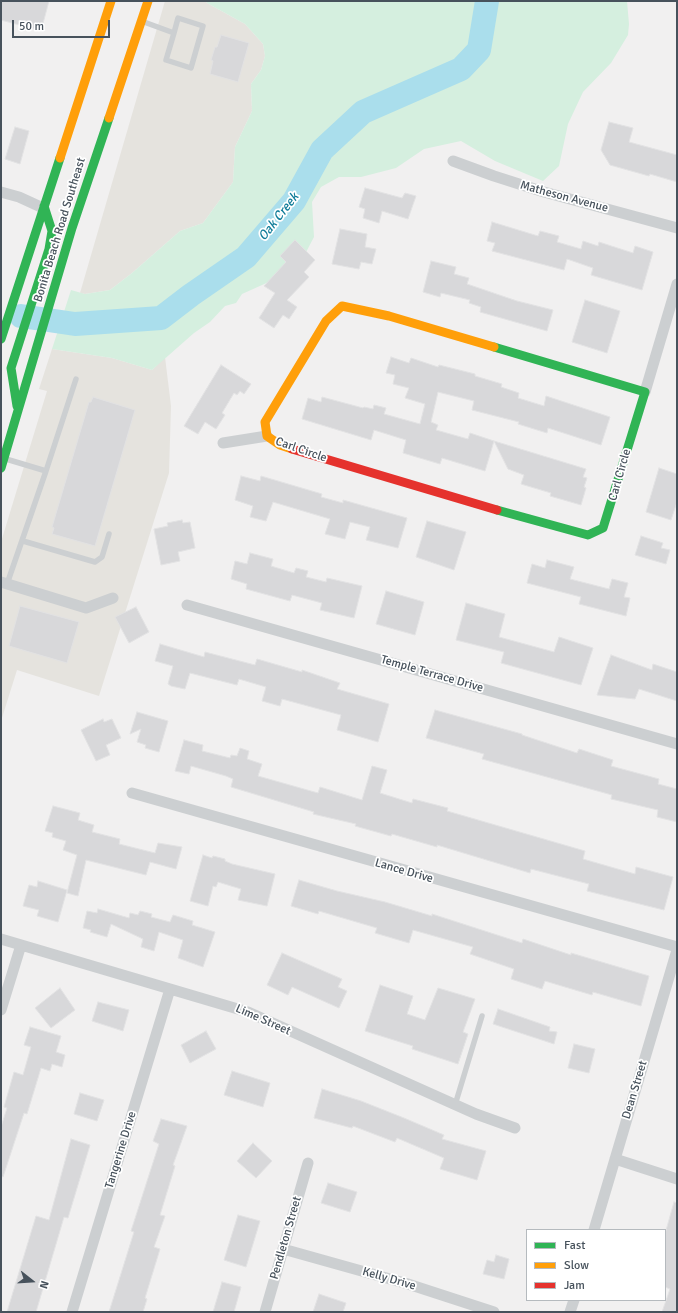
<!DOCTYPE html>
<html>
<head>
<meta charset="utf-8">
<style>
  body { margin:0 }
  #map { position:relative; width:678px; height:1313px; overflow:hidden; background:#f1f0f0; font-family:Signika,sans-serif }
  canvas { display:block }
  .frame { position:absolute; inset:0; border:2px solid #47525c; pointer-events:none }
  .legend { position:absolute; left:526px; top:1229px; width:140px; height:72px; box-sizing:border-box; background:#fff; border:1px solid #b5babe; margin:0; padding:5px 7px; list-style:none; font-size:12px; color:#47525c }
  .legend li { display:flex; align-items:center; gap:8px; height:20px }
  .legend b { width:20px; border:1px solid #b5babe }
  .north { position:absolute; left:12px; top:1261px; width:40px; height:40px; -webkit-text-stroke:3px #fff; paint-order:stroke; rotate:107deg; font-size:11px; font-weight:700; line-height:16px; text-align:center; color:#47525c }
  .north::after { content:''; display:block; margin:auto; width:14px; height:18px; background:#47525c; clip-path:polygon(50% 0,100% 100%,50% 72%,0 100%) }
  .scale { position:absolute; left:12px; top:20px; width:98px; height:18px; box-sizing:border-box; border:2px solid #47525c; border-top:0; padding-left:5px; font-size:12px; line-height:14px; white-space:nowrap; color:#47525c; -webkit-text-stroke:3px #fff; paint-order:stroke }
</style>
</head>
<body>
<div id="map">
<canvas width="678" height="1313"></canvas>
<div class="frame"></div>
<ul class="legend">
<li><b style="height:5px;background:#30b455"></b>Fast</li>
<li><b style="height:5px;background:#ff9f0a"></b>Slow</li>
<li><b style="height:5px;background:#e5322d"></b>Jam</li>
</ul>
<div class="north">N</div>
<div class="scale">50 m</div>
</div>
<script>
const c = document.querySelector('canvas').getContext('2d');
c.lineJoin = 'round';
function paint(path, color) { c.fillStyle = color; c.fill(path, 'evenodd'); }
const toPath = rows => new Path2D(rows.map(r => 'M' + r).join(''));
function trace(path, color, width, dash) { c.strokeStyle = color; c.lineWidth = width; c.lineCap = dash ? 'butt' : 'round'; c.setLineDash(dash || []); c.stroke(path); }
function drawText(font, color, halo, rows, align = 'center') {
  c.font = font + ' Signika,sans-serif'; c.lineWidth = 3.5; c.setLineDash([]); c.textBaseline = 'middle'; c.strokeStyle = halo; c.fillStyle = color; for (const [text, x, y, turn = 0] of rows) {
    c.save(); c.translate(x, y); c.rotate((+turn || 0) * Math.PI / 180); c.textAlign = isNaN(turn) ? turn : align; if (halo) c.strokeText(text, 0, 0); c.fillText(text, 0, 0); c.restore();
  }
}
const commercial = toPath([
  [165,1,206,1,207,3,245,24,263,44,265,56,261,70,251,84,252,111,235,147,233,182,203,223,180,231,132,273,110,290,85,294,80,293],
  [52,349,112,358,152,370,165,357,171,406,169,473,99,696,17,670,1,721,1,542,47,391,39,389]
]);
const green = toPath([
  [206,1,627,1,629,24,628,35,611,63,583,92,568,124,559,166,543,181,495,161,461,141,424,149,396,168,361,177,339,177,321,187,312,202,314,237,304,256,271,281,242,294,236,303,225,306,210,322,194,333,152,370,112,358,52,349,71,290,85,294,110,290,132,273,180,231,203,223,233,182,235,147,252,111,251,84,261,70,265,56,263,44,245,24,207,3]
]);
const river = toPath([
  [21,316,75,324,161,318,191,295,246,257,294,201,322,150,363,112,461,69,479,50,487,1]
]);
const building = toPath([
  [1,1,49,1,41,31,1,20,1,1],
  [221,35,249,43,238,82,210,74,213,61,211,60,215,47,217,47,221,35],
  [609,122,633,128,629,142,677,155,677,182,650,174,649,176,610,165,601,150,609,122],
  [15,127,29,131,20,164,5,159,15,127],
  [365,188,402,198,405,193,416,196,408,219,382,211,379,223,363,218,365,209,359,207,365,188],
  [492,222,538,236,540,231,559,236,557,242,581,249,583,241,598,246,599,242,633,253,635,246,653,252,642,290,591,275,593,268,567,259,564,270,492,251,495,243,487,241,492,222],
  [340,229,367,234,365,247,376,249,372,264,361,262,359,269,332,264,340,229],
  [295,240,315,260,304,272,309,277,287,300,297,307,289,319,283,315,274,328,259,318,275,293,264,286,286,262,280,256,295,240],
  [431,261,456,267,454,274,469,278,467,284,517,301,553,310,547,331,480,312,481,307,469,303,470,300,441,293,440,297,423,292,431,261],
  [585,300,620,311,607,353,572,342,585,300],
  [391,357,409,363,411,358,438,367,439,365,475,374,475,376,502,384,501,387,519,393,518,398,544,406,546,396,610,417,601,445,548,428,547,433,518,424,519,422,472,410,474,401,438,392,431,422,438,425,436,430,468,439,470,433,494,441,485,471,442,458,440,464,403,453,406,440,374,430,371,440,302,419,308,398,321,402,322,397,363,408,364,407,373,409,374,405,386,408,384,414,420,424,425,404,405,398,409,388,393,384,395,375,386,373,391,357],
  [221,365,251,384,244,394,240,391,237,395,234,393,222,413,225,415,216,429,205,422,198,434,184,426,221,365],
  [93,397,135,410,95,546,52,534,54,528,52,527,89,402,91,402,93,397],
  [494,441,586,469,583,477,587,478,584,487,586,488,581,505,550,496,551,493,521,484,524,475,508,469,494,441],
  [659,468,677,474,677,502,671,520,646,512,659,468],
  [241,476,260,481,261,476,322,494,321,497,343,503,343,500,407,518,398,548,366,540,370,527,350,522,345,539,325,534,330,519,273,502,266,521,250,517,253,506,235,500,241,476],
  [182,520,183,523,190,522,195,548,178,552,180,561,161,565,154,529,168,526,167,523,182,520],
  [427,521,466,532,454,570,416,557,427,521],
  [641,536,663,543,661,548,670,550,666,564,635,555,641,536],
  [250,553,273,559,271,566,294,573,296,568,308,571,306,577,326,582,327,578,362,586,354,618,320,610,322,603,292,595,290,601,246,589,247,584,231,579,235,561,247,564,250,553],
  [547,560,574,567,570,579,609,589,612,579,628,583,624,597,630,598,626,616,579,604,581,597,527,583,532,564,545,568,547,560],
  [386,591,424,602,415,635,376,624,386,591],
  [466,603,505,614,499,637,554,652,559,637,593,648,581,685,501,663,504,652,456,640,466,603],
  [20,606,79,622,67,663,9,646,20,606],
  [136,607,149,632,129,643,115,617,136,607],
  [160,644,204,657,205,652,255,665,257,659,302,672,302,670,340,683,337,689,389,704,378,742,337,730,341,715,282,699,280,706,262,701,266,687,239,679,237,685,190,673,185,689,171,686,168,684,173,666,155,661,160,644],
  [611,655,652,670,653,664,677,672,677,701,639,689,635,699,597,695,611,655],
  [435,710,522,734,522,735,577,753,579,749,613,760,611,766,659,779,658,784,677,789,677,822,657,817,658,810,611,799,612,795,482,759,484,754,426,738,435,710],
  [137,712,168,721,159,752,145,748,146,745,137,742,141,729,130,734,137,712],
  [103,719,104,722,112,719,121,738,106,745,110,755,96,761,81,730,103,719],
  [184,740,203,745,202,751,230,758,231,755,237,756,240,748,249,751,247,759,262,764,258,776,318,793,320,787,362,800,372,766,387,770,380,793,412,803,413,799,448,808,447,811,585,851,583,859,635,874,636,867,673,877,664,910,587,891,589,884,531,869,530,873,437,845,437,847,392,834,391,836,355,826,356,824,313,814,314,812,231,787,233,779,226,776,191,766,189,774,175,771,184,740],
  [53,806,80,813,78,820,94,825,92,832,120,839,119,844,155,853,158,843,182,847,176,869,150,862,146,875,86,860,78,896,67,893,77,855,63,850,66,841,52,837,53,833,45,831,53,806],
  [203,855,212,858,213,856,225,859,225,861,232,864,275,874,267,906,238,900,241,889,218,882,216,887,213,886,208,906,190,901,203,855],
  [299,880,337,891,385,902,432,916,432,914,522,943,523,939,571,955,571,953,649,976,641,1006,593,992,592,995,545,981,542,989,511,979,514,969,470,954,473,947,413,930,409,943,375,933,377,928,319,911,318,914,291,906,299,880],
  [38,881,67,890,58,922,37,916,39,910,23,906,29,885,37,887,38,881],
  [98,909,129,918,130,913,138,915,140,911,152,914,151,917,170,922,173,915,193,921,192,925,215,932,203,967,178,958,183,940,159,932,154,951,141,947,143,939,111,924,107,937,90,932,91,930,83,928,87,911,97,913,98,909],
  [282,953,342,979,338,987,347,991,339,1008,292,987,288,995,267,985,282,953],
  [380,985,413,996,407,1014,425,1020,438,988,475,999,463,1032,468,1034,458,1064,412,1049,413,1046,365,1031,380,985],
  [60,988,75,1010,51,1028,35,1008,60,988],
  [98,1002,129,1010,123,1031,92,1021,98,1002],
  [498,1009,550,1027,549,1031,557,1032,554,1044,493,1024,498,1009],
  [30,1027,61,1036,56,1052,65,1055,62,1067,52,1064,50,1071,41,1068,27,1114,24,1113,3,1177,1,1176,1,1127,7,1108,4,1107,14,1072,23,1075,31,1047,24,1045,30,1027],
  [206,1031,216,1049,190,1063,181,1045,206,1031],
  [574,1044,595,1049,589,1073,568,1068,574,1044],
  [232,1071,270,1083,263,1107,224,1095,232,1071],
  [322,1089,361,1101,404,1118,444,1135,442,1139,486,1151,477,1180,440,1169,444,1158,397,1138,395,1142,353,1126,352,1128,314,1118,322,1089],
  [80,1093,104,1100,97,1121,74,1114,80,1093],
  [161,1119,187,1126,173,1165,175,1166,160,1215,165,1216,154,1247,160,1249,145,1298,147,1299,143,1312,109,1312,134,1232,131,1231,159,1144,153,1141,161,1119],
  [71,1139,90,1145,68,1218,64,1217,36,1312,7,1312,36,1216,49,1220,71,1139],
  [253,1143,272,1161,256,1178,237,1161,253,1143],
  [328,1183,357,1192,350,1212,321,1203,328,1183],
  [674,1202,677,1203,677,1312,662,1312,670,1289,665,1287,665,1234,674,1202],
  [238,1215,260,1221,246,1267,224,1260,238,1215],
  [496,1255,509,1259,504,1279,483,1274,487,1260,494,1262,496,1255],
  [222,1282,241,1287,234,1312,213,1312,222,1282],
  [319,1294,346,1303,343,1312,313,1312,319,1294]
]);
const lane = toPath([
  [144,22,174,33,166,60,191,68,203,26,178,18,174,33],
  [6,459,46,471,7,584],
  [46,471,76,379],
  [23,541,95,562,102,557,109,534],
  [455,1105,482,1016]
]);
const street = toPath([
  [453,161,494,176,544,192,677,228],
  [1,192,19,197,43,208],
  [645,392,677,284],
  [223,443,267,436],
  [1,582,86,608,113,598],
  [187,605,677,744],
  [132,793,677,947],
  [1,939,248,1012,476,1114,515,1128],
  [1,1010,21,945],
  [615,1159,677,1179],
  [594,1230,677,950],
  [283,1249,408,1284,494,1312],
  [72,1312,170,989],
  [265,1312,308,1163],
  [570,1312,574,1300]
]);
const fast = toPath([
  [1,339,60,158],
  [494,347,645,392,603,528,588,535,497,510],
  [17,406,11,368,49,249,52,231,44,206],
  [1,468,72,228,109,118]
]);
const slow = toPath([
  [109,118,148,1],
  [60,158,111,1],
  [342,306,389,316,494,347],
  [292,449,280,445,267,436,265,422,326,321,342,306]
]);
const jam = toPath([
  [292,449,497,510]
]);
const streetNames = [
  ["Matheson Avenue",564,197,15],
  ["Bonita Beach Road Southeast",60,230,-73],
  ["Carl Circle",301,450,19],
  ["Carl Circle",620,475,-74],
  ["Temple Terrace Drive",432,674,16],
  ["Lance Drive",404,871,16],
  ["Lime Street",263,1020,24],
  ["Dean Street",635,1090,-73],
  ["Tangerine Drive",121,1150,-73],
  ["Pendleton Street",286,1238,-74],
  ["Kelly Drive",389,1279,16]
];
const waterNames = [
  ["Oak Creek",279,217,-52]
];
paint(commercial, '#e5e3de');
paint(green, '#d5efdf');
trace(river, '#aadeec', 24);
paint(building, '#d8d8da');
trace(building, '#e2e2e3', 1);
trace(lane, '#cccfd1', 5.5);
trace(street, '#cccfd1', 11);
trace(fast, '#30b455', 9);
trace(slow, '#ff9f0a', 9);
trace(jam, '#e5322d', 9);
drawText('12px', '#47525c', '#fff', streetNames);
drawText('italic 13px', '#0f7c99', '#fff', waterNames);
</script>
</body>
</html>
